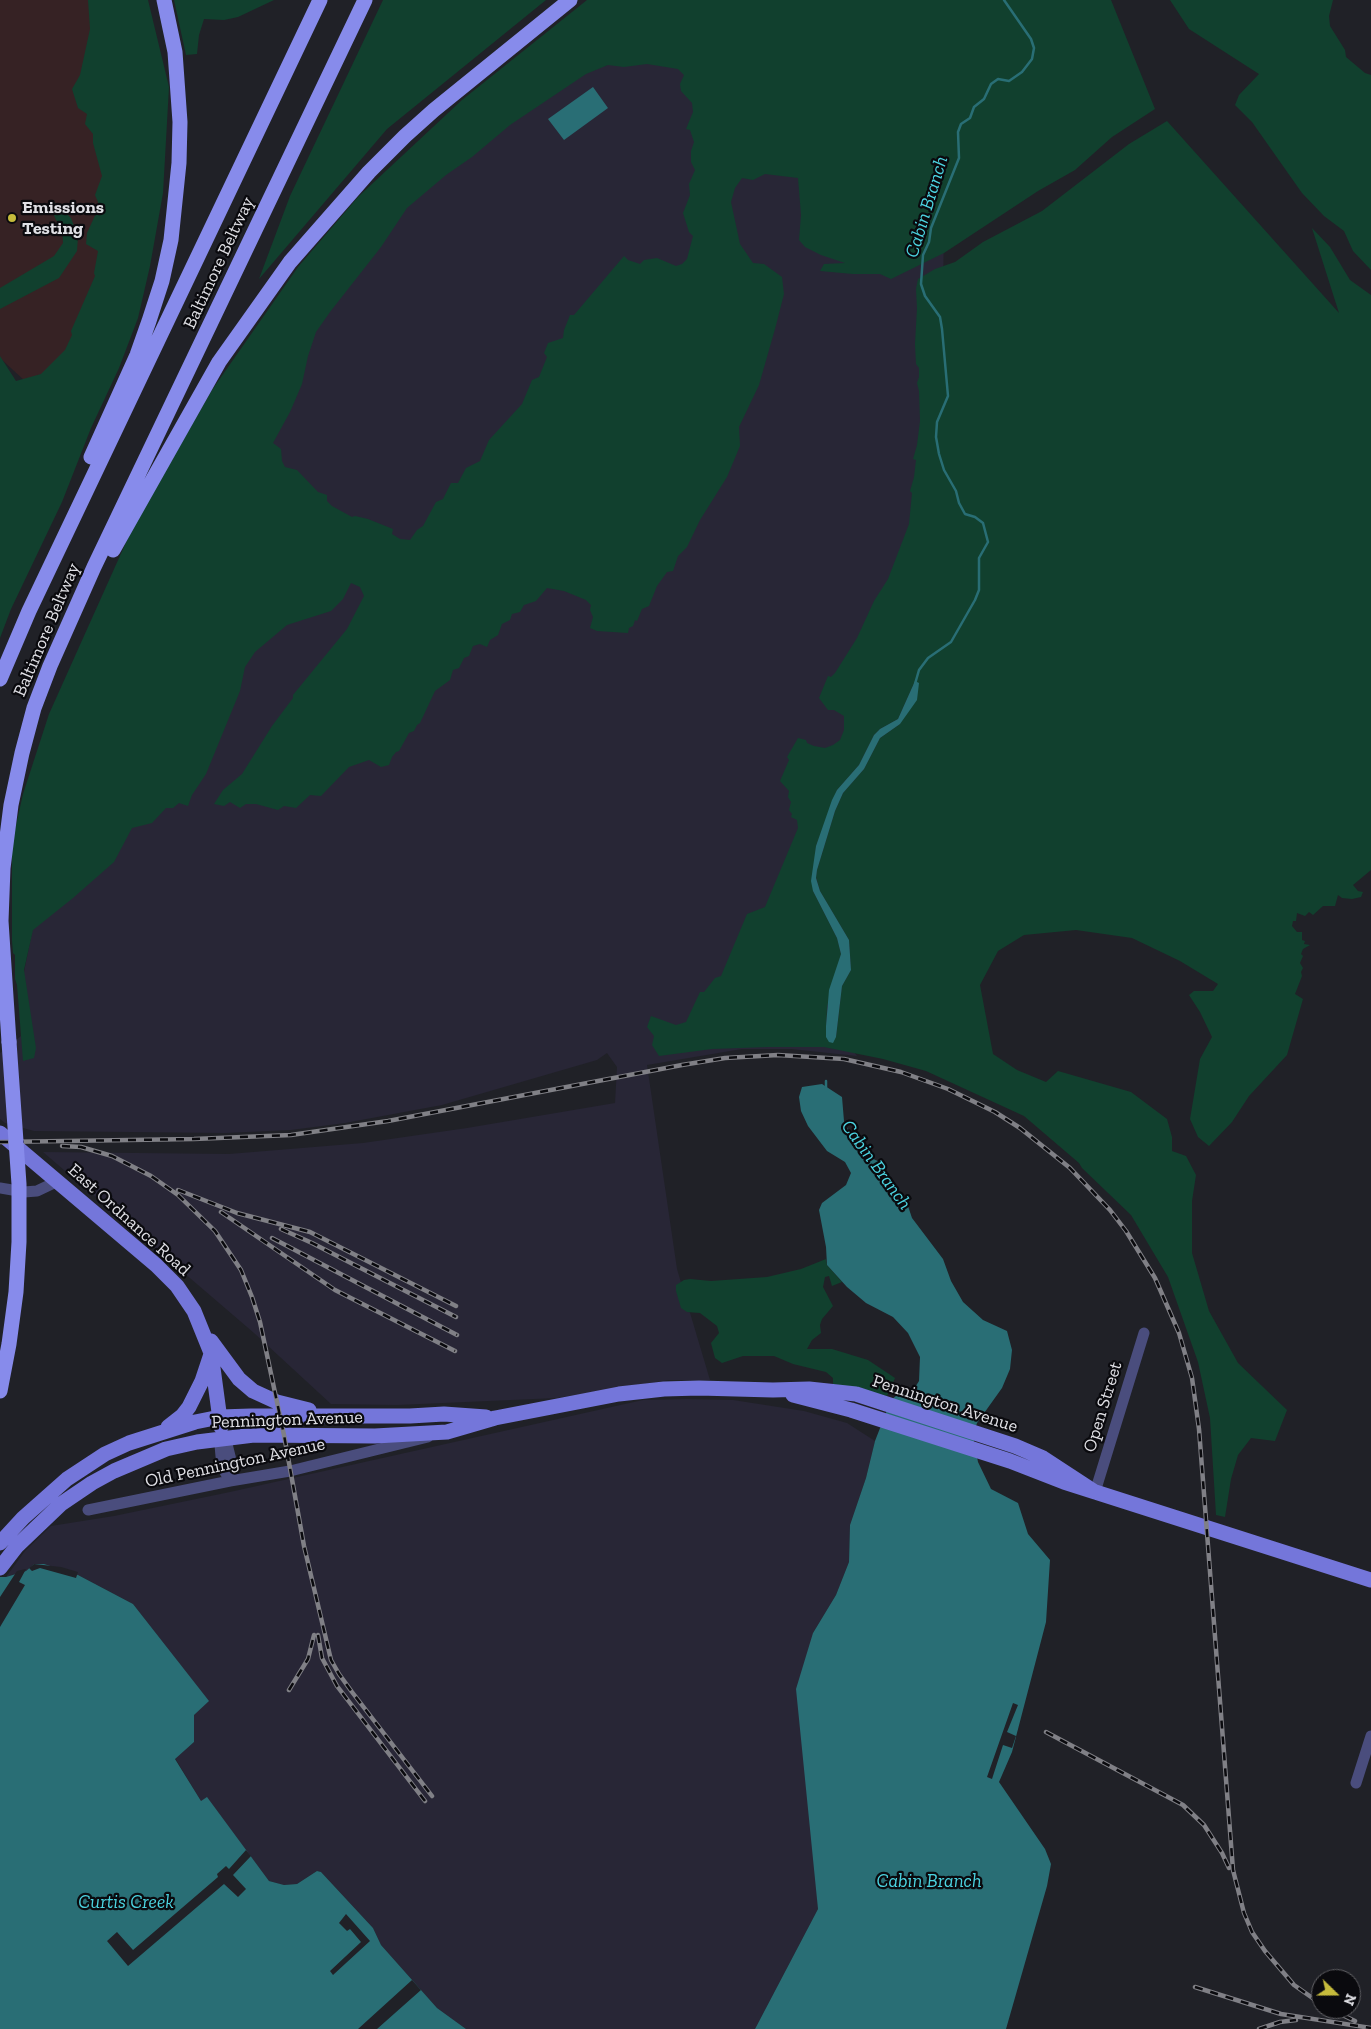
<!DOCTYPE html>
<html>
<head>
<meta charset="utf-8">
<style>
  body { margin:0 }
  #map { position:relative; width:1371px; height:2029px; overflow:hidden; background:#202127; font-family:"Zilla Slab",serif }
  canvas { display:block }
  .north { position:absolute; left:1311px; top:1969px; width:50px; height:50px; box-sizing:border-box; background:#0a0a0e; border:1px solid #606064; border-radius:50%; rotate:112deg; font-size:14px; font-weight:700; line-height:20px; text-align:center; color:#e0e0e5 }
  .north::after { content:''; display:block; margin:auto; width:18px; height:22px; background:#c6bb3c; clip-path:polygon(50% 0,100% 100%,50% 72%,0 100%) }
</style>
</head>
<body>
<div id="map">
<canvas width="1371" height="2029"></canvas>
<div class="north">N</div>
</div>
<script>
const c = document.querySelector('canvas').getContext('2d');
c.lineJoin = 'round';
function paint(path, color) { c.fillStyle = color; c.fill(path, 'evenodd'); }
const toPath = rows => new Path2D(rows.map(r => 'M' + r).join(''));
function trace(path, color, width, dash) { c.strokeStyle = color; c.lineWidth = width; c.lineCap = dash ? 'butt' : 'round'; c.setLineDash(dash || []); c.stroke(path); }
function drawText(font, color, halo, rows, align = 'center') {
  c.font = font + ' "Zilla Slab",serif'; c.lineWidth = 4.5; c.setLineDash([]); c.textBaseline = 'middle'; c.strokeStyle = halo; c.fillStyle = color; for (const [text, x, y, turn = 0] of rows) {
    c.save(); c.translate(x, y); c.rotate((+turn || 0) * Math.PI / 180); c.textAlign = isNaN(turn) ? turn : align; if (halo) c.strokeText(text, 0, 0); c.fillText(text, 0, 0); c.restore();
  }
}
const commercial = toPath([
  [0,0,111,0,107,254,51,405,0,358]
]);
const industrial = toPath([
  [722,42,944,222,943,296,932,647,845,1040,857,1056,791,1049,742,1049,647,1065,677,1269,710,1380,669,1380,557,1398,397,1405,331,1404,254,1333,43,1152,229,1154,363,1143,467,1128,615,1103,617,1067,607,1053,597,1060,442,1105,345,1123,291,1130,225,1133,34,1131,5,1123,0,1119,0,1053,26,1032,22,982,40,892,227,427,403,198,518,108,590,70,633,57],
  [687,1399,733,1400,804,1411,847,1423,875,1441,866,1478,850,1525,849,1562,836,1595,813,1633,818,1909,755,2029,466,2029,437,2008,381,1945,373,1928,321,1872,317,1871,297,1884,284,1885,269,1881,207,1798,201,1801,175,1758,194,1742,194,1715,208,1701,133,1604,78,1575,34,1564,26,1571,6,1577,25,1551,51,1526,114,1516,230,1492,643,1400]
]);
const green = toPath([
  [88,0,148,0,169,87,163,193,150,266,138,318,119,368,91,428,62,502,11,609,0,638,0,356,16,381,41,374,65,350,72,335,71,331,95,276,94,273,98,251,86,244,87,233,98,209,98,202,95,195,102,176,93,143,93,134,85,124,87,114,78,108,72,89,80,75,90,29],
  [174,0,274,0,238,17,224,20,204,19,199,35,197,54,186,55],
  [383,0,546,0,387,129,259,279,290,196],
  [587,0,1111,0,1155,109,1112,137,1075,170,1038,191,944,253,891,279,880,274,853,274,820,271,824,264,845,263,821,255,805,247,799,240,801,215,798,178,765,174,753,180,742,178,735,188,731,202,740,244,753,263,764,264,782,277,784,294,775,329,759,385,739,427,740,446,727,477,700,520,687,547,678,556,673,571,667,572,657,586,649,606,642,609,637,621,635,620,633,626,629,628,628,633,597,631,590,628,593,617,590,610,591,605,586,600,564,591,547,588,536,601,524,605,520,612,512,614,510,620,502,624,498,635,490,640,487,647,480,644,473,646,469,656,464,658,459,668,453,670,450,680,435,691,420,723,417,725,414,731,409,733,399,751,396,752,392,757,389,765,381,767,369,760,349,767,321,796,310,795,296,808,284,806,278,810,256,804,246,804,240,808,230,802,224,806,214,804,223,790,242,774,272,726,293,698,293,695,347,629,364,596,360,587,351,583,343,599,331,611,287,625,255,652,245,667,240,691,206,774,192,795,188,806,179,803,173,808,166,808,152,823,132,828,114,862,73,898,33,930,24,970,36,1048,34,1058,23,1061,17,985,15,979,15,955,13,953,12,941,12,843,23,794,49,714,132,529,212,390,298,267,358,197,462,100],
  [647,64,678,69,684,75,680,84,681,91,692,103,693,112,686,129,690,130,694,142,691,151,691,162,695,170,689,184,690,195,683,213,689,232,693,236,687,259,682,264,676,266,657,258,644,260,640,264,628,260,624,256,574,315,570,315,564,330,563,338,548,343,544,353,547,357,539,377,532,380,522,404,489,440,480,461,466,468,458,483,451,483,443,499,436,502,423,526,417,530,410,540,400,539,392,534,393,529,368,519,355,516,352,517,332,506,327,501,327,495,318,492,297,470,285,467,282,461,281,449,273,443,290,412,302,384,308,356,316,332,330,312,381,247,407,208,446,175,472,157,510,125,586,74,608,65,624,67],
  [1170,0,1333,0,1329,16,1330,26,1345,50,1346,57,1365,73,1371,75,1371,270,1353,251,1344,231,1324,216,1302,193,1252,122,1235,105,1239,95,1259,74,1189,29],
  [1167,121,1339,313,1312,228,1330,247,1350,280,1371,295,1371,870,1353,885,1358,891,1363,892,1361,897,1352,899,1342,898,1338,895,1335,906,1323,906,1313,915,1309,912,1305,916,1297,913,1296,921,1293,921,1292,926,1297,932,1302,932,1302,940,1305,941,1304,944,1310,945,1303,949,1301,954,1303,956,1300,963,1303,968,1301,972,1302,976,1295,994,1303,999,1287,1055,1249,1096,1232,1122,1209,1146,1198,1137,1190,1119,1200,1059,1212,1037,1200,1012,1189,995,1194,991,1213,991,1218,984,1180,961,1132,938,1076,930,1024,935,998,951,980,985,993,1054,1017,1070,1046,1082,1058,1071,1131,1092,1167,1119,1172,1137,1172,1151,1186,1156,1196,1175,1192,1201,1192,1253,1209,1311,1238,1363,1287,1410,1275,1441,1251,1438,1238,1455,1231,1479,1225,1517,1216,1515,1210,1418,1198,1362,1168,1277,1131,1215,1082,1168,1079,1163,1024,1116,926,1071,883,1059,824,1047,768,1047,712,1049,659,1056,652,1045,654,1036,647,1027,651,1016,676,1025,686,1022,700,992,704,992,715,978,721,976,747,914,765,907,798,828,797,820,791,817,792,814,789,810,791,802,788,797,789,791,780,781,789,760,787,757,798,738,806,740,807,743,814,746,825,748,833,745,840,740,844,730,844,716,834,710,828,710,819,698,828,676,831,677,835,673,857,638,874,601,888,579,909,524,912,493,910,491,914,477,916,460,913,459,917,445,920,421,919,391,917,383,919,377,919,368,916,364,915,344,917,308,916,289,918,279,935,269,955,262,983,242,1042,211,1129,144],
  [915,681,900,724,880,738,864,769,843,793,835,811,817,870,816,877,820,891,849,940,851,970,842,986,836,1037,826,1037,827,1007,841,954,837,938,813,891,816,846,837,790,859,765,874,735,880,729,898,719],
  [53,201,71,218,78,237,77,251,59,278,0,309,0,288,54,256,63,243,62,228,56,220,51,208],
  [826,1259,827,1265,842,1282,832,1286,829,1276,825,1277,823,1287,833,1306,822,1319,820,1325,821,1333,812,1340,807,1349,832,1349,868,1360,895,1378,887,1396,833,1384,833,1378,826,1372,793,1364,774,1356,743,1356,722,1363,715,1358,711,1343,719,1333,717,1326,700,1313,687,1312,681,1308,676,1291,676,1285,684,1280,690,1279,711,1281,767,1277,801,1269]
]);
const water = toPath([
  [593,87,608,108,564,140,548,119],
  [915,681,919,683,917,700,900,724,880,738,864,769,843,793,835,811,817,870,816,878,820,891,849,940,851,970,842,986,836,1037,833,1043,829,1042,826,1037,826,1026,829,990,841,954,837,938,813,891,811,881,816,846,832,800,837,790,859,765,874,735,880,729,898,719],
  [822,1084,842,1097,844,1121,851,1136,869,1157,882,1163,893,1188,905,1197,912,1218,943,1259,951,1281,963,1302,983,1320,1007,1331,1012,1350,1010,1369,1002,1388,977,1423,973,1436,978,1462,991,1489,1018,1503,1028,1534,1050,1560,1046,1622,1012,1752,999,1782,1045,1849,1051,1864,1047,1886,1006,2029,755,2029,818,1909,796,1689,813,1633,836,1595,849,1562,850,1525,866,1478,875,1441,891,1400,901,1392,914,1389,919,1381,920,1357,908,1333,893,1317,866,1303,847,1287,827,1265,826,1247,819,1210,822,1203,846,1185,851,1173,845,1162,827,1151,808,1126,801,1111,799,1097,802,1087],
  [34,1564,44,1564,78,1575,133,1604,209,1701,194,1715,194,1742,175,1759,201,1801,207,1797,269,1881,284,1885,297,1884,317,1871,321,1872,373,1928,381,1945,437,2008,466,2029,0,2029,0,1577,6,1577,26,1571]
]);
const pier = toPath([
  [34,1564,61,1567,78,1572,76,1578,40,1568,32,1571,29,1568],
  [25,1569,26,1569,19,1582,25,1585,0,1627,0,1597,17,1571],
  [1013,1703,1018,1705,1007,1732,1016,1736,1012,1748,1003,1745,992,1779,987,1777],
  [246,1850,251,1856,233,1875,246,1889,238,1897,224,1884,128,1966,107,1941,117,1932,133,1950,218,1877,217,1874,226,1866,229,1869],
  [346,1914,370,1941,333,1975,330,1971,361,1942,350,1929,347,1931,339,1923],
  [412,1980,421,1990,377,2029,358,2029]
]);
const stream = toPath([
  [915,684,919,670,928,658,951,642,975,600,979,590,979,558,988,542,983,523,975,517,965,514,959,503,956,491,944,470,939,454,936,437,937,422,948,396,942,329,940,317,925,296,921,284,923,255,929,242,931,228,959,158,958,132,961,124,970,118,974,107,984,99,991,84,998,79,1009,81,1022,72,1032,59,1034,48,1031,39,1004,0],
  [826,1090,826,1081]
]);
const minor = toPath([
  [0,1188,24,1192,37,1191,58,1181],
  [223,1438,220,1445,221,1456,224,1470,230,1481],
  [223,1441,227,1444,231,1460,232,1469,230,1481],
  [1095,1492,1144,1333],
  [88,1510,230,1481,290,1471,428,1437],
  [1356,1783,1371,1736]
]);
const major = toPath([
  [0,1133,156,1265,177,1286,194,1311,211,1353,221,1427],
  [211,1341,239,1379,253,1391,277,1402,309,1410],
  [793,1395,851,1410,1010,1461,1064,1482,1371,1580],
  [168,1427,182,1416,189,1407,202,1381,211,1354],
  [0,1543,23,1518,67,1479,105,1454,129,1443,195,1422,220,1417,251,1416,410,1416,444,1414,486,1417],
  [0,1568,17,1546,61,1504,92,1483,114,1471,166,1449,197,1442,254,1435,375,1436,447,1432,495,1418,619,1394,664,1389,699,1388,773,1390,809,1389,856,1394,1015,1446,1043,1458,1095,1492]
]);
const highway = toPath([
  [91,457,137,355,149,321,162,281,171,240,179,163,180,122,175,52,164,0],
  [113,550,219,362,290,262,369,172,405,136,434,110,570,0],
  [0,679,29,611,320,0],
  [9,1042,1,921,3,868,11,805,22,753,34,708,50,666,94,567,365,0]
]);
const rail = toPath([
  [0,1142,194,1139,291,1135,388,1121,682,1065,725,1058,778,1055,844,1059,901,1072,948,1089,995,1112,1020,1128,1070,1168,1110,1210,1126,1231,1155,1278,1179,1333,1192,1378,1199,1429,1233,1870,1244,1913,1252,1932,1265,1951,1294,1985,1321,2004],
  [62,1146,81,1147,112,1156,151,1176,178,1195,215,1231,241,1270,252,1297,260,1322,284,1435,304,1546,331,1660,339,1674,352,1692,432,1796],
  [178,1190,237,1213,310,1232,456,1306],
  [221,1212,335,1290,455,1351],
  [281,1229,312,1243,456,1317],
  [272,1238,457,1335],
  [318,1635,322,1658,337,1686,425,1801],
  [289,1690,308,1659,314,1635],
  [1046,1732,1183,1805,1204,1825,1222,1853,1229,1868],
  [1195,1987,1281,2014,1371,2028],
  [1330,2009,1355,2021],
  [1259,2029,1280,2022,1296,2020]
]);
const highwayBridge = toPath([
  [0,1391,9,1344,16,1292,19,1242,19,1184,9,1042]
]);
const markers = [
  [12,218,5,"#c6bb3c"]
];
const poiNames = [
  ["Emissions",22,208],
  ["Testing",22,229]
];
const streetNames = [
  ["Baltimore Beltway",219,263,-65],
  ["Baltimore Beltway",47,630,-67],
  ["East Ordnance Road",129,1220,42],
  ["Pennington Avenue",945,1404,18],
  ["Open Street",1103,1407,-73],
  ["Pennington Avenue",287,1420,-2],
  ["Old Pennington Avenue",235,1463,-12]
];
const waterNames = [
  ["Cabin Branch",927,207,-73],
  ["Cabin Branch",876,1165,54],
  ["Cabin Branch",929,1882],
  ["Curtis Creek",126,1903]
];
paint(commercial, '#362224');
paint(industrial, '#282636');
paint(green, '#11402e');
paint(water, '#296e75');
paint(pier, '#202127');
trace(stream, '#296e75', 2.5);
trace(minor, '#4a4d7d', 11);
trace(major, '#7476da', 15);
trace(highway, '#878beb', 15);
trace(rail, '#808086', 4.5);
trace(rail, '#0a0a0e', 2.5, [8]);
trace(highwayBridge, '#878beb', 15);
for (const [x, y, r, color] of markers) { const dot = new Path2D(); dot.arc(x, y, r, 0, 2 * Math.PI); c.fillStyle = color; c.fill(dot); trace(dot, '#0a0a0e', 2); }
drawText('bold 18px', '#e0e0e5', '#0a0a0e', poiNames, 'left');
drawText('18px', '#e0e0e5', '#0a0a0e', streetNames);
drawText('italic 19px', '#4cd4e1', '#0a0a0e', waterNames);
</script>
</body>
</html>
